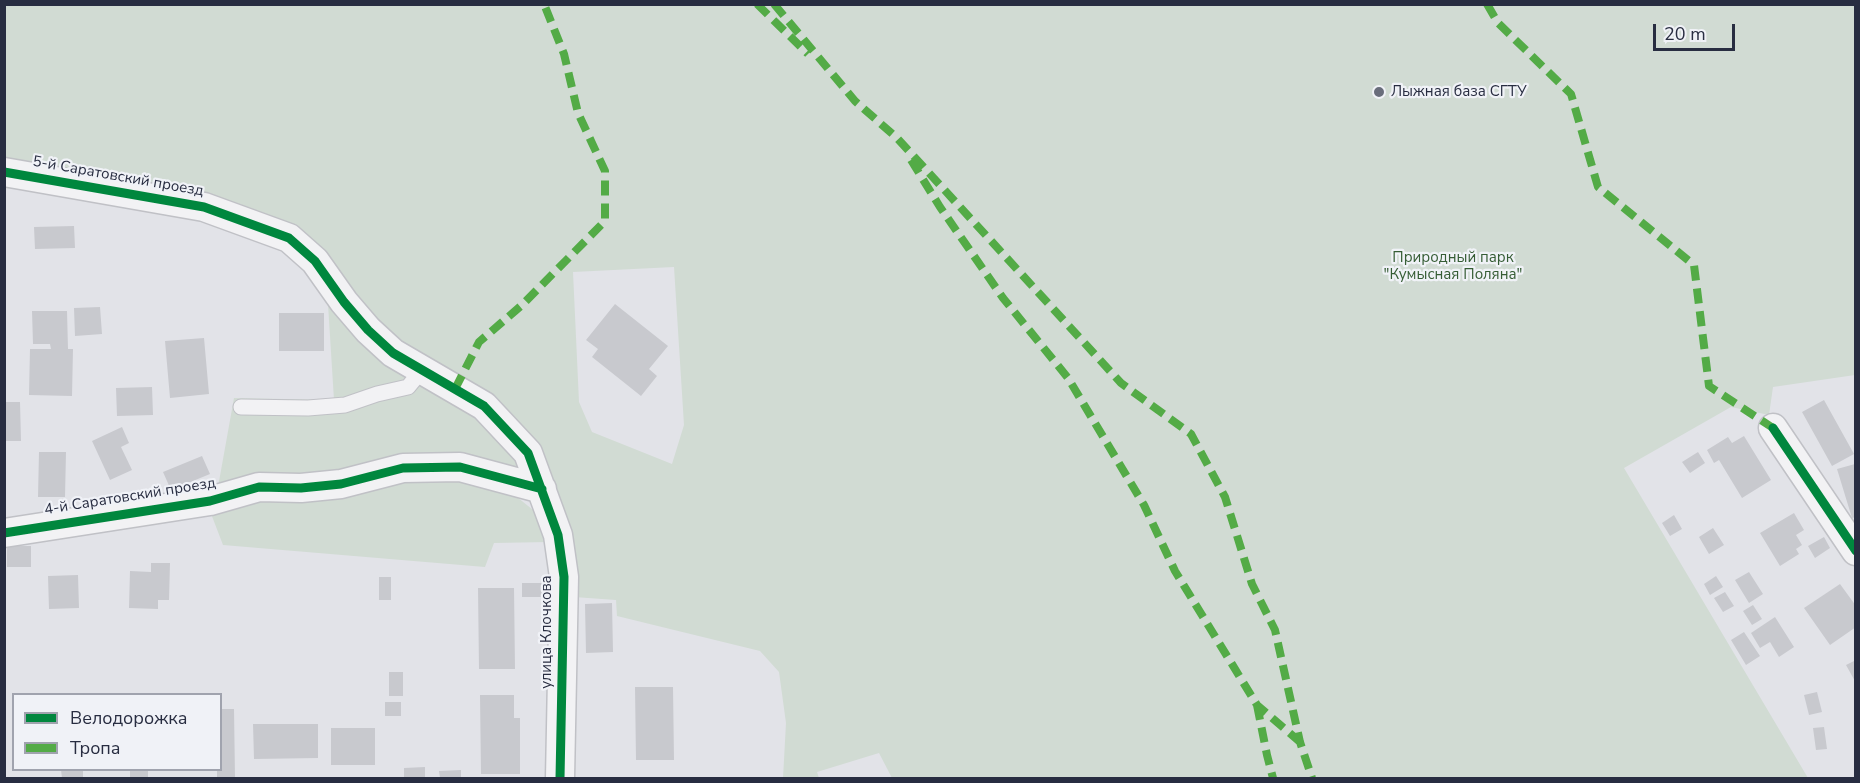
<!DOCTYPE html>
<html>
<head>
<meta charset="utf-8">
<style>
  body { margin:0 }
  #map { position:relative; width:1860px; height:783px; overflow:hidden; background:#e2e3e8; font-family:"Nunito Sans",sans-serif }
  canvas { display:block }
  .frame { position:absolute; inset:0; border:6px solid #282d41; pointer-events:none }
  .legend { position:absolute; left:12px; top:693px; width:210px; height:78px; box-sizing:border-box; background:#f0f2f7; border:2px solid #a0a3ae; margin:0; padding:8px 10px; list-style:none; font-size:18px; color:#282d41 }
  .legend li { display:flex; align-items:center; gap:12px; height:30px }
  .legend b { width:30px; border:2px solid #a0a3ae }
  .scale { position:absolute; left:1653px; top:24px; width:82px; height:27px; box-sizing:border-box; border:3px solid #282d41; border-top:0; padding-left:8px; font-size:18px; line-height:21px; white-space:nowrap; color:#282d41; -webkit-text-stroke:4px #f0f2f7; paint-order:stroke }
</style>
</head>
<body>
<div id="map">
<canvas width="1860" height="783"></canvas>
<div class="frame"></div>
<ul class="legend">
<li><b style="height:8px;background:#00873e"></b>Велодорожка</li>
<li><b style="height:8px;background:#53ab46"></b>Тропа</li>
</ul>
<div class="scale">20 m</div>
</div>
<script>
const c = document.querySelector('canvas').getContext('2d');
c.lineJoin = 'round';
function paint(path, color) { c.fillStyle = color; c.fill(path, 'evenodd'); }
const toPath = rows => new Path2D(rows.map(r => 'M' + r).join(''));
function trace(path, color, width, dash) { c.strokeStyle = color; c.lineWidth = width; c.lineCap = dash ? 'butt' : 'round'; c.setLineDash(dash || []); c.stroke(path); }
function drawText(font, color, halo, rows, align = 'center') {
  c.font = font + ' "Nunito Sans",sans-serif'; c.lineWidth = 4.5; c.setLineDash([]); c.textBaseline = 'middle'; c.strokeStyle = halo; c.fillStyle = color; for (const [text, x, y, turn = 0] of rows) {
    c.save(); c.translate(x, y); c.rotate((+turn || 0) * Math.PI / 180); c.textAlign = isNaN(turn) ? turn : align; if (halo) c.strokeText(text, 0, 0); c.fillText(text, 0, 0); c.restore();
  }
}
const green = toPath([
  [4,5,1855,5,1855,375,1773,387,1769,415,1731,407,1624,468,1808,778,892,778,879,753,817,772,819,778,783,778,786,723,779,672,760,651,617,616,616,600,574,597,566,537,514,468,218,487,234,398,334,400,325,256,5,160],
  [674,267,684,425,672,464,592,432,579,402,573,272],
  [403,477,459,477,512,493,538,514,549,542,494,543,485,567,223,545,210,511,259,500]
]);
const building = toPath([
  [74,226,75,248,35,249,34,227],
  [615,304,668,346,649,369,657,376,641,396,592,357,598,349,586,340],
  [100,307,102,334,75,336,74,308],
  [32,311,67,311,68,349,73,349,72,396,29,395,30,349,51,349,50,344,33,344],
  [279,313,324,313,324,351,279,351],
  [204,338,209,394,170,398,165,341],
  [152,387,153,415,117,416,116,388],
  [1824,400,1854,454,1832,466,1802,412],
  [4,402,20,402,21,441,4,441],
  [122,427,129,443,121,447,132,470,110,480,92,441],
  [1744,436,1771,480,1742,498,1719,460,1714,463,1707,450,1728,437,1732,443],
  [39,452,66,452,65,497,38,497],
  [1698,452,1705,463,1690,473,1682,462],
  [202,456,210,474,171,490,163,472],
  [1855,464,1856,517,1852,518,1837,469],
  [1794,513,1804,530,1796,535,1802,545,1796,549,1799,554,1780,566,1760,533],
  [1674,515,1682,529,1670,536,1662,523],
  [1713,528,1724,545,1709,554,1699,537],
  [1824,537,1830,548,1815,558,1808,546],
  [7,546,31,546,31,567,7,567],
  [151,563,170,563,169,600,158,600,158,609,129,608,130,571,151,572],
  [1749,572,1763,594,1749,603,1735,580],
  [78,575,79,608,49,609,48,576],
  [1716,576,1723,587,1710,595,1704,584],
  [379,577,391,577,391,600,379,600],
  [522,583,543,583,543,597,522,597],
  [1840,584,1856,606,1856,627,1830,645,1804,608],
  [478,588,514,588,515,669,479,669],
  [1725,592,1734,606,1723,612,1714,598],
  [612,603,613,652,586,653,585,604],
  [1753,605,1762,619,1752,625,1743,611],
  [1775,617,1794,647,1779,657,1770,642,1760,648,1751,633],
  [1744,632,1760,656,1746,665,1731,640],
  [1856,660,1856,683,1846,665],
  [389,672,403,672,403,696,389,696],
  [635,687,673,687,674,760,636,760],
  [1817,692,1822,712,1809,715,1804,695],
  [480,695,514,695,514,718,520,718,520,774,481,774],
  [385,702,401,702,401,716,385,716],
  [220,709,234,709,235,778,217,778,217,770,220,770],
  [253,724,318,724,318,758,254,759],
  [1824,727,1827,749,1816,750,1813,728],
  [331,728,375,728,375,765,331,765],
  [425,767,425,778,404,778,404,768],
  [61,770,83,770,83,778,62,778],
  [130,770,148,770,148,778,130,778],
  [461,770,461,778,440,778,439,771]
]);
const service = toPath([
  [241,407,308,408,345,405,377,394,408,387,422,370]
]);
const minor = toPath([
  [4,172,204,207,289,238,315,261,344,302,368,330,393,353,484,406,528,453,558,535,564,577,560,778],
  [1773,428,1856,551],
  [4,533,210,501,259,487,301,488,341,484,403,468,460,467,542,489]
]);
const quiet = toPath([
  [757,4,808,54],
  [774,4,855,101,897,138,1121,383,1191,434,1225,497,1252,584,1275,630,1300,742,1312,778],
  [1487,4,1498,23,1571,94,1598,187,1694,265,1709,386,1773,428],
  [911,160,940,207,1003,298,1068,378,1144,505,1175,571,1257,705,1300,742],
  [455,389,479,342,522,305,605,221,605,171,578,113,564,54,544,4],
  [1257,705,1267,755,1273,778]
]);
const cycleway = toPath([
  [4,172,204,207,289,238,315,261,344,302,368,330,393,353,484,406,528,453,558,535,564,577,560,778],
  [1773,428,1856,551],
  [4,533,210,501,259,487,301,488,341,484,403,468,460,467,542,489]
]);
const markers = [
  [1379,92,6,"#696d7b"]
];
const poiNames = [
  ["Лыжная база СГТУ",1391,92]
];
const streetNames = [
  ["5-й Саратовский проезд",118,177,10],
  ["4-й Саратовский проезд",130,497,-9],
  ["улица Клочкова",547,632,-90]
];
const parkNames = [
  ["Природный парк",1453,258],
  ["\"Кумысная Поляна\"",1453,275]
];
paint(green, '#d1dbd3');
paint(building, '#c8c9ce');
trace(service, '#c0c1c6', 17);
trace(minor, '#c0c1c6', 31);
trace(service, '#f2f2f4', 15);
trace(minor, '#f2f2f4', 28);
trace(quiet, '#53ab46', 8, [15, 8]);
trace(cycleway, '#00873e', 9);
for (const [x, y, r, color] of markers) { const dot = new Path2D(); dot.arc(x, y, r, 0, 2 * Math.PI); c.fillStyle = color; c.fill(dot); trace(dot, '#f0f2f7', 2); }
drawText('15px', '#282d41', '#f0f2f7', poiNames, 'left');
drawText('15px', '#282d41', '#f0f2f7', streetNames);
drawText('15px', '#365d35', '#f0f2f7', parkNames);
</script>
</body>
</html>
